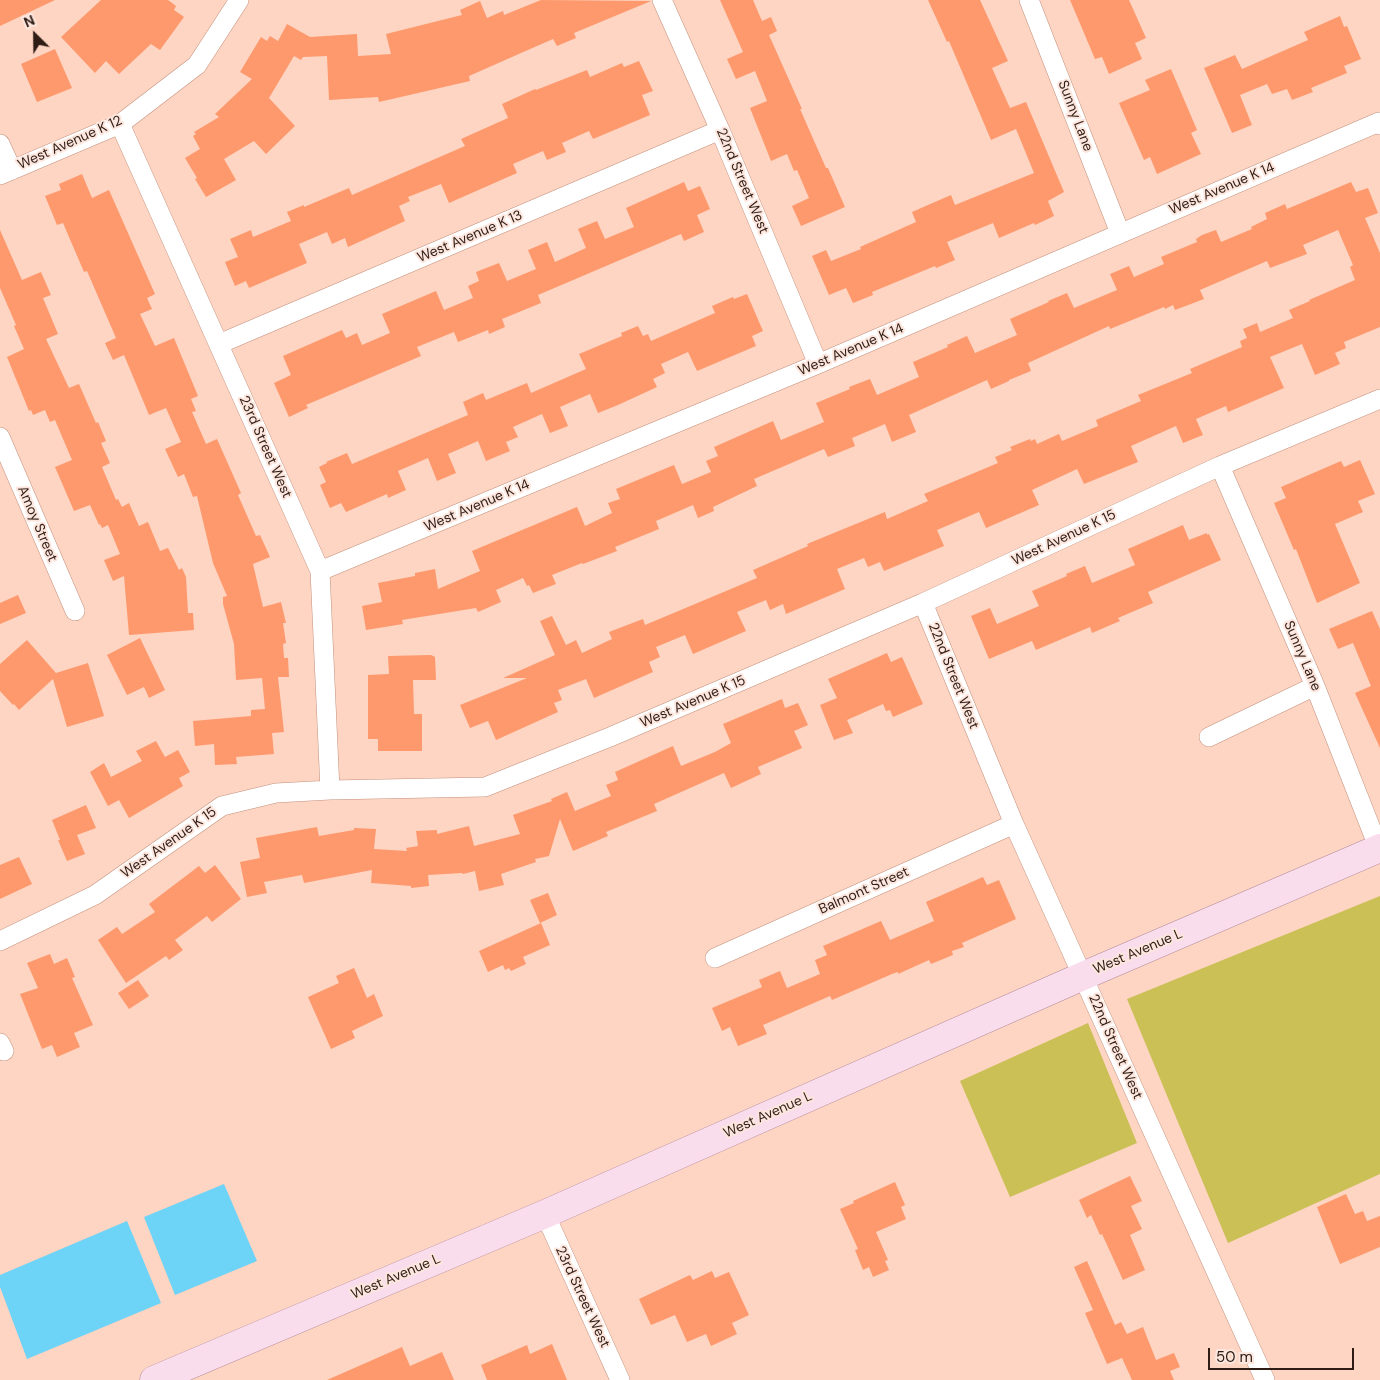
<!DOCTYPE html>
<html>
<head>
<meta charset="utf-8">
<style>
  body { margin:0 }
  #map { position:relative; width:1380px; height:1380px; overflow:hidden; background:#fed4c2; font-family:"DM Sans",sans-serif }
  canvas { display:block }
  .north { position:absolute; left:10px; top:10px; width:50px; height:50px; -webkit-text-stroke:4px #fce6dd; paint-order:stroke; rotate:337deg; font-size:14px; font-weight:700; line-height:20px; text-align:center; color:#2f1c14 }
  .north::after { content:''; display:block; margin:auto; width:18px; height:22px; background:#2f1c14; clip-path:polygon(50% 0,100% 100%,50% 72%,0 100%) }
  .scale { position:absolute; left:1208px; top:1348px; width:146px; height:22px; box-sizing:border-box; border:2px solid #2f1c14; border-top:0; padding-left:6px; font-size:15px; line-height:18px; white-space:nowrap; color:#2f1c14; -webkit-text-stroke:4px #fce6dd; paint-order:stroke }
</style>
</head>
<body>
<div id="map">
<canvas width="1380" height="1380"></canvas>
<div class="north">N</div>
<div class="scale">50 m</div>
</div>
<script>
const c = document.querySelector('canvas').getContext('2d');
c.lineJoin = 'round';
function paint(path, color) { c.fillStyle = color; c.fill(path, 'evenodd'); }
const toPath = rows => new Path2D(rows.map(r => 'M' + r).join(''));
function trace(path, color, width, dash) { c.strokeStyle = color; c.lineWidth = width; c.lineCap = dash ? 'butt' : 'round'; c.setLineDash(dash || []); c.stroke(path); }
function drawText(font, color, halo, rows, align = 'center') {
  c.font = font + ' "DM Sans",sans-serif'; c.lineWidth = 4; c.setLineDash([]); c.textBaseline = 'middle'; c.strokeStyle = halo; c.fillStyle = color; for (const [text, x, y, turn = 0] of rows) {
    c.save(); c.translate(x, y); c.rotate((+turn || 0) * Math.PI / 180); c.textAlign = isNaN(turn) ? turn : align; if (halo) c.strokeText(text, 0, 0); c.fillText(text, 0, 0); c.restore();
  }
}
const green = toPath([
  [1380,896,1380,1174,1228,1243,1127,999],
  [1088,1023,1137,1143,1010,1197,960,1081]
]);
const water = toPath([
  [224,1184,257,1261,175,1295,144,1217],
  [127,1221,161,1303,27,1359,0,1287,0,1275]
]);
const building = toPath([
  [0,0,55,0,0,26],
  [101,0,168,0,176,6,174,10,184,17,160,50,151,44,119,74,106,61,95,73,61,37],
  [541,0,651,1,574,33,576,38,557,46,553,39,521,53,469,76,470,81,379,102,378,97,329,100,327,56,303,57,301,60,294,56,269,98,295,126,266,154,254,141,224,159,236,180,206,197,195,179,197,178,185,158,200,149,193,136,196,134,194,132,219,117,215,114,252,79,240,72,261,37,267,41,270,36,278,41,287,24,310,37,357,34,358,56,391,54,386,34,462,15,460,10,480,1,487,18,503,11,504,15],
  [720,0,753,0,762,21,771,17,777,31,769,35,802,109,800,109,826,168,828,168,845,207,801,226,792,206,809,198,797,170,794,171,787,154,771,161,750,108,767,101,755,71,736,79,727,59,743,52],
  [928,0,980,0,1008,61,992,68,1010,108,1026,102,1064,192,1048,201,1054,216,1035,225,1034,223,999,238,993,223,947,242,955,260,936,268,935,266,872,292,873,295,853,303,846,288,829,295,812,256,826,250,831,261,861,249,860,247,916,222,912,212,951,195,955,205,1034,173,1016,129,991,140,949,41,947,42],
  [1070,0,1129,0,1146,38,1135,43,1142,59,1109,74,1102,57,1095,59],
  [1340,16,1344,27,1347,26,1361,59,1344,66,1347,73,1311,88,1313,92,1292,100,1287,89,1272,94,1267,84,1240,95,1252,125,1232,133,1204,68,1235,55,1242,69,1308,40,1304,32],
  [55,49,72,88,37,102,21,64],
  [639,61,653,91,642,95,650,115,593,139,589,131,562,143,566,152,547,160,543,151,513,164,517,173,449,203,441,184,408,197,410,201,399,206,405,221,348,247,345,238,332,244,327,232,299,244,307,263,249,288,246,281,235,286,225,262,238,257,230,239,251,230,253,237,291,221,287,212,304,205,304,207,349,188,352,195,465,146,461,139,508,118,502,104,535,89,536,90,587,70,590,77,622,63,624,67],
  [1171,69,1197,130,1191,133,1201,154,1157,174,1150,157,1144,160,1119,103,1150,90,1145,80],
  [82,174,92,198,109,190,155,294,147,298,152,309,140,314,155,346,174,338,198,396,191,399,196,411,192,412,206,444,217,439,241,493,238,495,256,536,260,535,270,557,253,564,263,607,281,602,286,623,283,623,286,643,283,644,284,658,288,658,289,677,278,677,284,732,272,733,274,754,236,757,237,764,215,765,214,744,195,746,193,721,251,716,251,710,265,709,262,678,236,680,234,644,223,604,223,597,227,596,213,563,197,496,193,497,184,474,178,477,165,449,181,442,166,408,149,415,124,355,113,360,105,343,116,338,87,271,84,272,63,223,57,225,45,196,61,190,59,184],
  [684,182,688,191,700,186,710,209,697,215,704,232,684,241,681,234,538,295,541,303,502,319,505,327,489,334,488,330,458,342,454,332,417,347,421,356,306,405,308,408,289,417,274,383,291,375,283,356,342,330,346,338,357,333,362,345,390,333,382,314,436,291,444,310,473,298,468,286,479,281,476,272,499,263,507,281,536,269,528,250,547,242,555,262,586,248,578,229,597,221,605,239,634,227,626,208],
  [1351,182,1356,192,1368,188,1378,213,1365,218,1380,253,1380,327,1344,342,1346,348,1335,353,1340,364,1315,375,1302,344,1270,357,1284,388,1228,412,1226,406,1196,419,1203,435,1183,443,1176,426,1131,446,1138,462,1084,484,1077,469,1032,490,1039,505,986,528,979,512,937,530,944,546,884,571,880,562,868,567,864,558,837,569,845,589,786,614,783,604,770,610,766,600,737,612,746,631,693,654,685,635,656,647,660,657,649,662,653,672,594,698,586,679,558,690,562,700,554,703,558,712,496,740,488,721,470,728,460,705,527,678,503,678,555,655,540,621,552,616,566,645,576,640,582,653,612,639,609,632,643,619,645,625,757,578,753,570,808,546,807,544,885,512,887,519,928,501,924,494,998,463,995,457,1012,450,1010,447,1030,439,1031,441,1035,439,1037,444,1059,434,1062,441,1098,426,1096,420,1141,401,1138,395,1192,373,1190,369,1242,347,1240,341,1247,338,1243,329,1257,323,1260,332,1293,318,1289,310,1310,301,1309,300,1355,280,1350,267,1353,265,1338,230,1303,245,1307,254,1270,268,1267,261,1200,290,1204,299,1175,310,1173,305,1165,309,1164,307,1110,329,1109,326,1028,363,1031,371,1009,380,1009,381,991,389,987,380,909,415,916,432,892,442,885,424,852,438,855,446,828,457,824,449,754,479,757,486,713,507,714,511,698,518,693,505,656,521,659,529,615,547,617,551,583,564,582,563,552,575,556,584,533,593,529,585,527,586,523,578,496,590,501,602,478,612,476,608,402,620,403,624,366,630,362,606,382,602,378,583,415,576,415,573,435,569,438,589,480,571,472,551,577,507,585,526,612,513,608,503,620,499,616,489,674,465,682,484,711,472,706,461,718,456,714,447,773,421,781,440,824,422,816,403,850,389,849,387,870,379,877,395,919,377,913,362,948,347,947,345,967,336,975,353,1017,335,1010,319,1049,302,1048,301,1067,293,1074,308,1117,290,1110,274,1129,266,1134,277,1164,264,1161,257,1197,242,1196,239,1202,235,1216,230,1221,242,1252,229,1251,227,1267,219,1265,213,1285,204,1287,209],
  [0,230,22,280,41,272,51,295,43,298,58,334,46,339,69,388,79,384,96,423,98,422,106,441,101,443,110,463,102,467,116,500,118,499,122,507,129,503,139,526,148,522,160,551,168,548,179,570,182,568,186,577,188,613,193,613,194,630,129,635,124,576,113,581,104,560,120,554,108,525,102,528,100,524,99,525,90,505,74,511,55,467,72,460,55,420,50,422,45,410,33,415,31,410,29,411,7,357,24,349,14,326,16,325,0,288],
  [747,294,763,331,752,336,756,346,697,371,688,352,661,364,665,373,653,379,657,387,618,405,598,413,590,394,560,407,568,426,550,433,542,414,513,427,518,437,506,442,510,451,486,461,478,441,448,454,456,473,437,481,428,458,398,471,406,490,388,498,387,494,346,512,341,503,330,508,320,485,326,482,319,467,327,463,326,462,347,453,352,464,468,415,463,402,483,393,486,400,527,383,531,393,586,369,579,354,622,336,621,333,638,326,643,336,648,334,651,341,715,313,712,306,733,297,734,299],
  [1360,460,1375,494,1358,501,1363,512,1335,524,1360,583,1317,603,1296,549,1294,550,1274,503,1286,498,1281,487,1341,461,1344,467],
  [1183,525,1189,540,1207,533,1207,535,1209,534,1221,560,1148,592,1153,603,1118,618,1120,621,1092,633,1090,627,1036,650,1032,641,989,659,971,616,990,608,997,624,1039,606,1032,591,1067,576,1066,574,1085,566,1092,583,1135,565,1128,549],
  [18,595,26,613,0,624,0,603],
  [1372,611,1380,629,1380,748,1355,693,1371,686,1353,643,1338,649,1329,629],
  [140,638,165,690,149,698,144,687,127,695,107,655],
  [27,640,56,673,88,663,104,716,67,727,53,679,19,710,14,704,13,705,0,691,0,664],
  [887,653,891,662,902,657,923,704,893,717,890,710,886,711,883,704,847,720,853,733,834,740,820,705,837,698,828,679],
  [431,655,435,657,436,680,413,680,414,714,422,714,422,751,378,751,378,739,368,739,368,675,389,674,388,656],
  [782,699,785,708,798,703,808,725,794,731,802,748,758,767,761,774,731,788,724,773,654,804,657,811,606,832,608,836,573,851,560,819,549,856,535,859,536,862,501,874,504,885,479,891,475,871,463,874,462,873,428,875,429,886,411,888,411,886,371,883,372,870,304,883,302,875,264,882,267,893,247,897,240,862,260,858,256,838,317,827,319,836,354,830,354,828,376,829,374,849,407,851,406,848,418,846,416,831,437,830,437,834,469,826,474,846,520,834,513,815,552,801,551,799,567,792,575,811,611,796,606,785,618,780,615,772,673,746,681,766,715,752,731,743,723,724],
  [156,741,165,757,178,750,190,772,179,778,183,786,129,818,119,800,108,806,90,772,104,763,111,777,142,761,136,751],
  [86,805,96,828,77,835,85,854,67,861,58,840,60,840,52,820],
  [19,857,32,884,0,899,0,865],
  [215,865,241,899,212,922,207,916,175,940,183,950,169,960,166,956,126,983,98,940,117,927,122,934,155,912,149,904,199,866,205,873],
  [983,877,987,885,999,880,1016,919,962,943,964,947,952,951,953,955,931,964,929,960,898,974,898,972,892,974,832,1000,830,996,763,1025,767,1034,738,1046,730,1027,722,1031,712,1008,762,987,759,980,780,971,787,988,820,974,815,960,827,955,823,946,881,921,890,940,934,921,926,902],
  [548,893,557,915,540,923,530,900],
  [541,923,550,945,523,957,526,964,511,971,509,968,505,970,503,965,488,972,479,951],
  [50,954,54,964,67,958,75,977,72,978,93,1025,74,1033,80,1047,57,1057,52,1045,42,1049,20,994,38,988,27,963],
  [354,968,367,998,374,994,383,1016,352,1031,355,1038,331,1049,308,997,339,983,336,976],
  [138,980,149,996,129,1009,118,993],
  [1130,1176,1142,1201,1131,1206,1142,1229,1130,1235,1145,1270,1123,1280,1102,1234,1100,1235,1091,1215,1087,1218,1079,1200],
  [895,1182,905,1205,901,1207,906,1219,876,1232,888,1260,885,1261,889,1270,873,1277,869,1267,863,1270,855,1250,858,1249,840,1209,854,1203,853,1201],
  [1346,1194,1355,1214,1363,1211,1367,1221,1380,1216,1380,1247,1340,1264,1317,1207],
  [1087,1261,1115,1325,1121,1322,1127,1334,1143,1327,1156,1360,1174,1353,1180,1367,1170,1371,1174,1380,1132,1380,1122,1358,1107,1364,1085,1313,1093,1310,1074,1267],
  [712,1271,715,1278,729,1272,749,1315,732,1323,737,1334,711,1346,706,1334,687,1342,675,1315,651,1325,639,1299,690,1275,693,1280],
  [552,1344,567,1380,487,1380,481,1365,527,1345,530,1354],
  [402,1347,410,1366,442,1352,454,1380,327,1380]
]);
const street = toPath([
  [662,0,720,130,818,364],
  [1029,0,1120,233],
  [120,124,320,571,330,790],
  [0,144,12,170],
  [0,175,120,124,197,65,239,0],
  [219,344,720,130],
  [0,437,75,611],
  [1220,466,1315,686,1379,849],
  [320,571,818,364,1379,122,1380,125],
  [923,603,1014,824,1265,1380],
  [1209,737,1315,686],
  [0,941,95,895,222,806,276,793,330,790,485,787,610,737,923,603,1220,466,1380,399],
  [715,958,1014,824],
  [0,1043,4,1051],
  [545,1214,620,1380]
]);
const primary = toPath([
  [154,1380,545,1214,1083,976,1380,848]
]);
const streetNames = [
  ["Sunny Lane",1075,116,69],
  ["West Avenue K 12",70,143,-24],
  ["22nd Street West",742,181,67],
  ["West Avenue K 14",1222,189,-23],
  ["West Avenue K 13",470,237,-23],
  ["West Avenue K 14",851,350,-23],
  ["23rd Street West",265,447,66],
  ["West Avenue K 14",477,506,-23],
  ["Amoy Street",37,524,67],
  ["West Avenue K 15",1064,538,-25],
  ["Sunny Lane",1302,656,67],
  ["22nd Street West",953,676,68],
  ["West Avenue K 15",693,702,-23],
  ["West Avenue K 15",169,843,-35],
  ["Balmont Street",864,891,-24],
  ["West Avenue L",1138,952,-23],
  ["22nd Street West",1115,1047,66],
  ["West Avenue L",768,1115,-24],
  ["West Avenue L",396,1277,-23],
  ["23rd Street West",582,1297,65]
];
paint(green, '#cac055');
paint(water, '#6dd3f7');
paint(building, '#fd996d');
trace(street, '#c2917d', 20);
trace(primary, '#b08a99', 29);
trace(street, '#fff', 19);
trace(primary, '#fadded', 28);
drawText('14px', '#2f1c14', '#fce6dd', streetNames);
</script>
</body>
</html>
